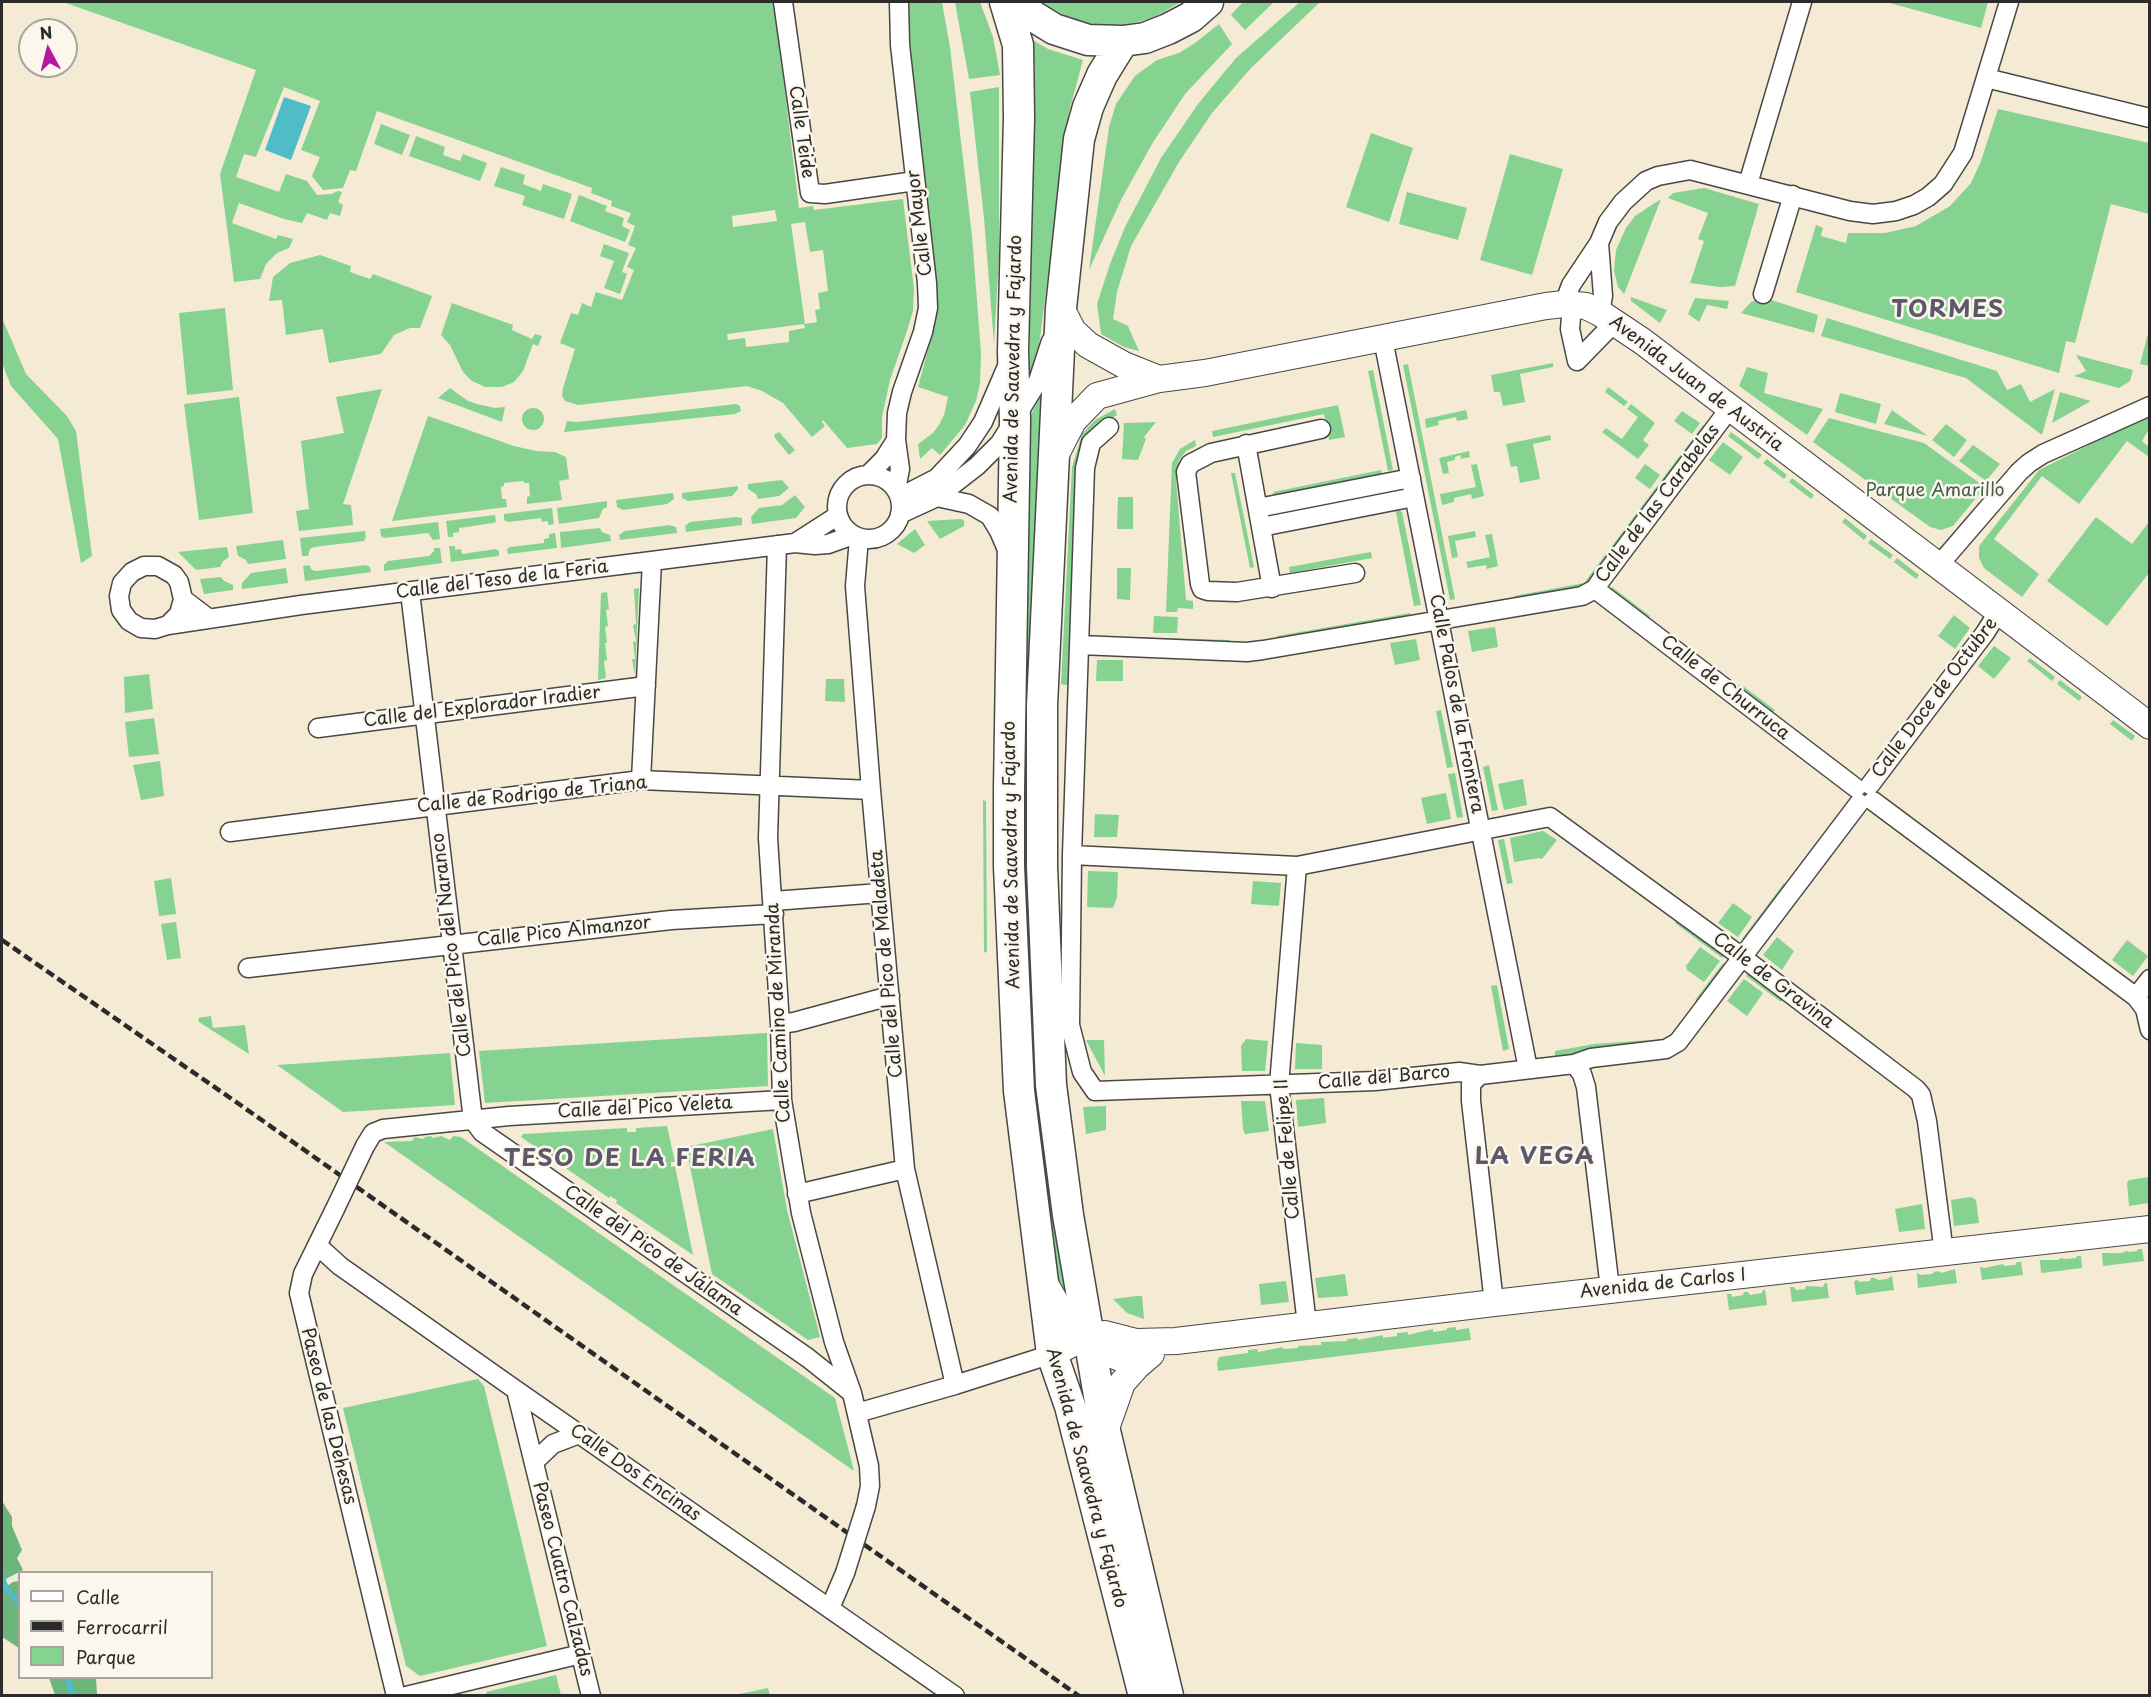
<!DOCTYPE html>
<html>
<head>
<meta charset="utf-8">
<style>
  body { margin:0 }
  #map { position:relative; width:2151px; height:1697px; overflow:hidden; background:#f5ead4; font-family:"Playpen Sans",sans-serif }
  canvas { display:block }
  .frame { position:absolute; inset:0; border:3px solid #2b2b2b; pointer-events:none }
  .legend { position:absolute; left:18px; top:1571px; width:195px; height:108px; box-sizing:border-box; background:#fbf7ec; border:2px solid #a8a59f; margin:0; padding:8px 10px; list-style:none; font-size:18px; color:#2b2b2b }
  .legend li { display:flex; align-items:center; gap:12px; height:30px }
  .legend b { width:30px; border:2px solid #a8a59f }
  .north { position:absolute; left:18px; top:18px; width:60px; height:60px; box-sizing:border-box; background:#fbf7ec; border:2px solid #a8a59f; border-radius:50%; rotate:353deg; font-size:16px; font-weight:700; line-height:24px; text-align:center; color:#2b2b2b }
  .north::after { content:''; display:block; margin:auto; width:21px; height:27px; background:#b5179e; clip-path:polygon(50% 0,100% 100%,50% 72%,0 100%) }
</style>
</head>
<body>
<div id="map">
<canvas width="2151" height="1697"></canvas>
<div class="frame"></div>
<ul class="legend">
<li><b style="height:8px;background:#fff"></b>Calle</li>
<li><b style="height:8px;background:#2b2b2b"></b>Ferrocarril</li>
<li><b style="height:16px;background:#86d391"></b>Parque</li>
</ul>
<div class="north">N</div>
</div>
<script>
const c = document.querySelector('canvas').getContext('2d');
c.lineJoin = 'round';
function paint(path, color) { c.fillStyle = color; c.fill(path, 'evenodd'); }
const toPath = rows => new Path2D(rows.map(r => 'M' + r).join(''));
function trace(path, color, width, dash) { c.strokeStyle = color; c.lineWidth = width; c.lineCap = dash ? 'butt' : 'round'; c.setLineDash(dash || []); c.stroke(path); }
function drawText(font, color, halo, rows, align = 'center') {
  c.font = font + ' "Playpen Sans",sans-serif'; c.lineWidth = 5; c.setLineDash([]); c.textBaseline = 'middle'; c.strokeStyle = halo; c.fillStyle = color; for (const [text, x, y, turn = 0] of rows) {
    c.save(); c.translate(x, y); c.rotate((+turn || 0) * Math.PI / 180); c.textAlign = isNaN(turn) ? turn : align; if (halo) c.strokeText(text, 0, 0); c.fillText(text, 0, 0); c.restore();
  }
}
const green = toPath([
  [63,2,774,2,799,208,813,206,814,210,903,199,914,289,913,311,907,331,890,380,882,417,882,438,877,444,847,448,823,420,822,422,825,426,812,437,783,403,762,391,747,386,578,405,565,401,562,396,563,388,575,349,560,343,571,313,578,315,582,303,591,307,596,292,622,300,634,270,627,267,636,248,628,245,635,226,627,222,631,213,611,206,612,201,591,193,592,188,377,111,356,171,350,170,343,188,323,190,312,176,320,157,301,150,320,101,284,87,256,157,244,154,236,177,279,192,286,174,307,181,317,195,331,194,338,191,342,192,338,202,343,205,340,216,330,213,327,220,307,213,302,223,284,219,239,203,232,223,276,239,278,235,293,239,289,248,277,253,266,264,260,279,234,282,220,174,256,70],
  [775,210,777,221,733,227,732,216],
  [805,222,810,252,823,250,828,291,818,293,820,309,815,310,817,322,805,324,791,224],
  [804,324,805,328,789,331,789,342,746,347,745,338,728,340,727,334],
  [903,2,942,2,950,47,972,236,981,353,980,383,976,401,965,425,940,455,932,448,920,459,918,444,933,433,939,425,944,415,948,397,918,387,929,346,938,300,936,277],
  [955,2,980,2,993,37,1000,75,969,79],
  [1041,2,1181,2,1151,19,1124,25,1097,25,1070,19],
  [1243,2,1274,2,1245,30,1231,15],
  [1300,2,1320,2,1251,68,1212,113,1179,162,1131,246,1117,292,1113,319,1128,326,1139,351,1124,347,1101,334,1097,304,1110,264,1125,227,1161,158,1198,104,1236,58],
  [1886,2,1988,2,1981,28],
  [1219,24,1232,44,1185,94,1152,144,1121,200,1089,270,1109,127,1116,104,1135,76,1157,60,1179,53,1195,43],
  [1031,39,1048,49,1083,60,1069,112,1039,346,1029,376,1034,93,1035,66],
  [999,87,999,257,994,344,984,218,970,92],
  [1998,109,2149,143,2149,214,2111,204,2075,343,2066,341,2059,373,1796,292,1816,225,1823,228,1821,236,1846,243,1848,233,1885,233,1916,226,1950,206,1971,183,1981,161],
  [381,124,410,135,402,155,374,144],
  [1371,133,1413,148,1389,222,1346,207],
  [416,136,445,147,443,155,460,161,463,154,487,163,480,181,409,156],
  [1510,154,1563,169,1532,275,1480,260],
  [501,167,525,175,523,184,541,191,543,184,572,194,564,219,522,205,525,196,494,186],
  [1704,188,1759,204,1735,286,1720,287,1690,283,1704,241,1698,239,1708,213,1668,198,1673,193],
  [1407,192,1467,208,1458,240,1399,224],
  [579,195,607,206,605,211,624,218,622,226,630,230,625,242,570,221],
  [1661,199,1624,294,1618,287,1614,271,1616,250,1626,228,1635,216],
  [604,244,629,253,622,272,627,274,620,294,604,288,614,261,600,256],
  [320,255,351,266,350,272,370,279,373,274,432,296,420,328,410,328,394,335,381,354,329,363,323,329,286,335,282,300,269,301,273,277,290,263],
  [1631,297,1667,310,1660,323,1631,301],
  [1762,297,1818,315,1814,333,1741,313,1751,302],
  [1695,298,1729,301,1727,309,1707,305,1699,322,1688,314],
  [452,303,513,325,512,330,532,339,535,334,542,336,538,346,533,344,523,371,514,382,502,387,485,387,472,381,463,372,450,345,441,335],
  [225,308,233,390,187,395,179,313],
  [2,318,26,374,67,416,76,431,92,556,81,563,58,439,11,386,2,363],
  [1827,318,1997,371,2007,390,2021,384,2030,402,2055,389,2042,435,1966,378,1821,336],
  [2149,330,2149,366,2140,364],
  [2076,355,2133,370,2130,381,2119,388,2074,376,2086,371],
  [1553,363,1553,367,1520,374,1525,402,1503,406,1500,392,1494,392,1491,375],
  [1408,364,1455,599,1450,600,1403,365],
  [1747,367,1768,373,1764,393,1823,409,1807,435,1739,386],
  [1373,370,1393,470,1388,471,1368,371],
  [1608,387,1628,402,1624,406,1605,392],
  [450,388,468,401,477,404,495,408,505,407,502,422,438,398],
  [382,389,343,504,351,505,353,525,299,531,296,511,309,509,301,441,344,433,336,397],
  [1043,391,1035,580,1068,1292,1061,1296,1053,1265,1032,1091,1021,870,1024,429],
  [2060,392,2091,401,2052,423],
  [1840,393,1881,404,1876,424,1835,412],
  [239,397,253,513,199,520,184,404],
  [736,404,740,406,741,411,735,414,564,432,567,421,577,422],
  [1631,404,1655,423,1643,440,1649,445,1638,459,1602,432,1606,428,1622,439,1638,417,1627,409],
  [1338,405,1345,437,1329,440,1324,414,1213,437,1212,431],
  '522 419a11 11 0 1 1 22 0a11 11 0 1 1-22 0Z',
  [1115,409,1117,415,1100,425,1091,435,1071,686,1061,684,1072,467,1082,434,1095,420],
  [1466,410,1468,419,1457,421,1456,417,1438,421,1439,425,1426,428,1425,419],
  [1892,410,1928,436,1884,424],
  [1682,411,1700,423,1692,434,1674,421],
  [2149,415,2149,429,2142,441,2149,447,2149,457,2127,441,2079,504,2042,476,1994,539,2039,574,2022,597,1984,568,1979,558,1979,546,2039,470],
  [428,416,514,446,536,451,555,452,566,457,569,479,559,481,562,500,527,504,527,497,530,496,529,483,524,483,523,481,504,483,504,486,501,487,502,499,506,499,507,507,392,521],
  [1829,418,1924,443,1985,487,1953,526,1941,530,1930,527,1813,442],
  [1156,422,1144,437,1146,439,1138,460,1122,459,1124,423],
  [1946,424,1967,440,1954,457,1932,440],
  [1703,425,1707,428,1586,587,1515,602,1514,596,1584,583],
  [779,432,795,450,789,455,775,438,774,435],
  [1731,432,1762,455,1758,459,1728,436],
  [1550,435,1551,440,1533,444,1540,479,1520,483,1517,466,1511,467,1506,444],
  [1195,440,1196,446,1186,451,1179,460,1176,480,1186,600,1193,601,1193,609,1178,608,1177,612,1166,612,1172,463,1180,449],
  [1723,442,1743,457,1730,475,1709,460],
  [1973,445,2000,464,1986,481,1959,461],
  [1469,451,1470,457,1461,459,1460,455,1455,457,1455,460,1447,462,1449,473,1443,474,1439,458],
  [1767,459,1787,475,1784,479,1763,463],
  [1477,464,1484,496,1472,499,1471,494,1454,498,1454,502,1442,505,1440,494,1476,487,1471,465],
  [1645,464,1660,475,1650,489,1635,478],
  [1381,470,1383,479,1376,475,1274,496,1273,492],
  [1231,473,1235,473,1254,567,1250,568],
  [1792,478,1814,495,1811,499,1789,482],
  [782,480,789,488,779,496,758,499,756,494,748,489,748,484],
  [738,486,738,489,732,496,688,501,682,498,682,493],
  [673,493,674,499,667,504,623,510,617,507,616,500],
  [795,495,805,507,796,518,752,524,751,517,759,508,782,505],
  [1118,497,1133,497,1133,529,1117,529],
  [607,501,607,507,603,509,599,518,559,524,557,508],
  [1395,507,1402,512,1421,605,1414,606],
  [552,508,554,524,548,525,548,521,542,522,541,518,508,522,504,520,504,514],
  [495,515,496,522,493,523,459,528,459,532,453,533,453,537,448,537,446,521],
  [736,517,742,518,742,525,686,532,685,526,690,522],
  [2096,517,2132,544,2149,522,2149,573,2107,626,2047,581],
  [1845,518,1867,536,1864,540,1842,522],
  [961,519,964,520,964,526,940,539,927,521],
  [438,522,440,539,433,540,428,533,384,538,381,536,380,529],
  [669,525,676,527,677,533,620,540,619,535,625,531],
  [600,528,602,532,610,535,611,541,561,548,560,532],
  [915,529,925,545,914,553,897,544],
  [365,531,366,537,364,541,314,547,310,549,308,556,302,556,300,538],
  [1475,531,1476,537,1455,541,1458,557,1452,558,1448,536],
  [555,533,557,548,508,554,507,549,510,547,544,543,544,539,549,538,549,534],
  [1492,534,1498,566,1487,569,1486,565,1468,568,1466,562,1490,557,1485,535],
  [1871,539,1893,555,1890,559,1868,543],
  [283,540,286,559,248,564,246,560,238,556,236,546],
  [449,546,455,546,455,550,461,549,462,554,496,549,499,551,499,556,451,562],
  [227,547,229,557,223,561,220,567,196,570,178,552],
  [434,548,440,548,442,563,384,571,384,565,388,561,429,556,434,551],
  [1371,552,1372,558,1290,573,1289,567],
  [1897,558,1919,575,1916,579,1894,562],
  [309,565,312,570,316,571,366,565,370,567,371,572,305,581,303,566],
  [286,568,288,583,242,589,242,583,251,573],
  [1117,568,1131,568,1130,600,1117,599],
  [221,577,224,581,233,585,233,590,204,594,200,579],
  [1612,587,1650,616,1647,620,1608,591],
  [639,588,635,675,632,659,635,659,633,642,636,641,633,625,636,624,634,589],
  [607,592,609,609,606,610,608,626,605,627,607,643,605,643,607,660,604,661,606,678,598,680,601,593],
  [1410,613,1411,618,1277,641,1277,636],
  [1954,615,1970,628,1955,649,1938,636],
  [1154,616,1178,617,1177,633,1153,633],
  [1495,627,1498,647,1472,652,1468,631],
  [1098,636,1230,640,1229,644,1098,640],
  [1416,639,1420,660,1395,665,1390,643],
  [1994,646,2011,658,1994,679,1978,666],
  [2030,658,2055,677,2052,681,2027,661],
  [1097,660,1123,660,1123,681,1096,681],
  [149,674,153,709,125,713,124,677],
  [826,679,844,679,845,702,825,701],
  [2060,680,2082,697,2079,701,2057,684],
  [1743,686,1775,710,1771,715,1740,691],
  [1441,710,1453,767,1447,768,1436,711],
  [154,718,159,754,129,757,125,722],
  [2113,720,2135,736,2132,741,2110,724],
  [160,761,164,796,141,800,133,765],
  [1489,765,1498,810,1492,811,1483,767],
  [1455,773,1463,817,1457,818,1448,774],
  [1523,779,1527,805,1504,810,1498,784],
  [1446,793,1451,819,1427,824,1421,798],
  [983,800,986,801,987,951,984,953],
  [1095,814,1119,815,1117,837,1094,837],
  [1543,831,1557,840,1542,859,1539,858,1514,862,1510,838],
  [1504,839,1513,883,1507,884,1498,840],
  [1088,871,1118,872,1117,897,1113,908,1087,907],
  [171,878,176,914,159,916,154,881],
  [1253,881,1281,883,1279,906,1251,904],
  [1784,883,1788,886,1745,941,1742,939],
  [1733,903,1752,917,1738,937,1718,923],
  [1678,919,1725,954,1722,958,1675,923],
  [176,922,181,958,167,960,161,924],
  [1777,937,1794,951,1782,970,1763,955],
  [2127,940,2148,956,2133,976,2112,960],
  [1700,947,1720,961,1704,982,1687,970,1686,966],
  [1723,963,1727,966,1699,1003,1695,1000],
  [1749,972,1784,998,1781,1002,1746,976],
  [1744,979,1763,993,1747,1016,1727,1001],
  [1497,985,1509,1049,1503,1051,1491,986],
  [211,1016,213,1028,245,1025,249,1054,199,1022,198,1018],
  [767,1033,768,1086,485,1103,479,1051],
  [1246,1039,1268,1041,1265,1071,1242,1071,1241,1046],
  [1665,1039,1660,1046,1555,1056,1555,1051,1594,1044],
  [1086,1040,1104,1040,1105,1076],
  [1296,1043,1322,1045,1322,1069,1295,1069],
  [450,1053,455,1105,440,1106,343,1112,277,1065],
  [1324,1098,1326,1123,1298,1127,1296,1100],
  [1241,1101,1265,1101,1269,1131,1245,1134,1243,1129],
  [1106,1106,1106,1130,1086,1134,1083,1107],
  [667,1126,675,1162,671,1162,671,1167,675,1166,693,1255,616,1203,617,1200,610,1196,609,1198,521,1137,523,1134,627,1128,627,1132,636,1132,636,1128],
  [773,1129,787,1210,820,1337,808,1340,712,1274,686,1147],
  [431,1136,433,1138,441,1136,450,1140,453,1136,461,1137,835,1398,854,1471,384,1142,412,1141,415,1137,423,1139,425,1137],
  [2149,1177,2149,1203,2129,1206,2127,1183,2129,1180],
  [1971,1197,1976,1200,1979,1223,1954,1226,1951,1200],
  [1922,1204,1925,1229,1899,1232,1895,1209],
  [2138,1249,2142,1249,2144,1261,2103,1266,2102,1253,2121,1253,2127,1251,2129,1252,2137,1251],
  [2077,1256,2081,1256,2082,1268,2041,1273,2040,1260,2059,1260,2060,1258,2066,1259,2076,1258],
  [2017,1262,2021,1262,2023,1275,1982,1280,1980,1267,1985,1268,2003,1264,2004,1266,2015,1265],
  [1955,1269,1957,1283,1918,1288,1917,1273,1921,1275,1932,1274,1934,1272,1939,1271,1941,1273],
  [1345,1274,1348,1296,1318,1298,1315,1278],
  [1892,1276,1894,1290,1856,1295,1854,1281,1858,1280,1859,1282,1870,1281,1871,1278,1875,1278,1878,1280,1887,1279],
  [1286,1281,1289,1302,1261,1305,1259,1284],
  [1825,1283,1827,1283,1829,1298,1792,1302,1790,1287,1794,1287,1796,1290,1805,1289,1806,1286,1823,1287],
  [1763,1290,1765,1290,1767,1305,1729,1310,1727,1294,1731,1294,1732,1297,1743,1295,1744,1292,1748,1292,1750,1295,1762,1293],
  [1137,1296,1142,1296,1144,1319,1127,1313,1113,1299],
  [1456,1327,1456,1330,1469,1328,1471,1340,1218,1371,1217,1363,1219,1357,1248,1353,1248,1350,1257,1349,1258,1352,1283,1347,1283,1349,1298,1348,1298,1346,1321,1345,1321,1342,1347,1341,1347,1339,1357,1338,1358,1340,1383,1335,1383,1338,1397,1336,1397,1333,1408,1332,1408,1335,1433,1329,1433,1332,1447,1330,1447,1328],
  [478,1379,484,1386,547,1646,420,1676,406,1666,343,1408],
  [556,1675,561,1695,487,1695,486,1692],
  [768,1688,770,1695,735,1695]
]);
const forest = toPath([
  [2,1501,12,1517,12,1526,22,1550,17,1558,23,1570,2,1581],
  [19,1581,20,1581,19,1648,2,1637,2,1589,13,1582],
  [49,1678,96,1678,97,1695,55,1695]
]);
const water = toPath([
  [284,97,311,106,291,160,265,150]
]);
const stream = toPath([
  [2,1577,5,1586,20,1605],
  [67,1678,73,1696]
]);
const minor = toPath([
  [783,2,810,193,825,194,915,181],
  [1986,78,2150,118],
  [1748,184,1802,2],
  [1599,243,1603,296,1600,313],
  [1763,294,1793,195],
  [1564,304,1571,285,1599,243,1608,222,1623,202,1646,181,1658,176,1690,170,1850,211,1873,214,1896,211,1914,205,1928,197,1943,184,1963,153,2009,2],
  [1572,305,1570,329,1577,361],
  [1383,339,1528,1069],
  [1577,361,1614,323],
  [1109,427,1091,443,1085,468,1072,855,1070,1025,1082,1072,1095,1091,1375,1081,1459,1072,1480,1075,1574,1064,1591,1058,1666,1049,1678,1042,1859,803],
  [1321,429,1211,453,1190,464,1186,472,1200,584,1202,589,1208,591,1237,592,1355,573],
  [1246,444,1272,588],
  '837 507a32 32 0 1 1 64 0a32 32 0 1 1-64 0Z',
  [868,475,884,459,896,440],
  [896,490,900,469,896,440,897,413,902,392,923,332,928,308,927,283,900,45,899,2],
  [900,497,937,478,967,446,983,422,1008,364],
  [937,497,969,504,990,516,999,531,1008,552],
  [1258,508,1411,478],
  [900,514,937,497,977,466,1000,443,1038,381,1051,341],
  [1261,527,1414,497],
  [859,538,855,586,871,790,905,1169,955,1385],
  [795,543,837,516],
  [777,545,768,838,780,1024,782,1100,801,1213,834,1342,852,1393,869,1466,870,1486,866,1506],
  [1938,566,2019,472,2029,463,2043,454,2150,406],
  [1595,589,1856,788],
  [410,592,473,1120,482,1132,808,1358,852,1393],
  [183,599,179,614,168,625,155,629,141,628,129,621,121,610,119,596,122,583,132,572,144,566,158,566,174,575,179,582,183,599,208,618],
  [168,625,301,605,795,543,815,545,828,544,853,535],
  [1080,645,1247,652,1263,650,1582,596,1595,589,1601,580,1730,408],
  [318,728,646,686],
  [641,780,652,561],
  [1870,785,1985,633,1999,611],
  [1873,801,2136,997],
  [230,832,641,780,871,790],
  [1072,855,1297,866,1550,817,1742,957,1916,1089,1921,1095,1927,1121,1944,1253],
  [1297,866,1279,1085,1307,1325],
  [773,901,880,893],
  [248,968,671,920,774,914],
  [2150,979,2136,997,2145,1009,2150,1030],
  [780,1024,794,1022,890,996],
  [1574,1064,1582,1074,1586,1087,1610,1289],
  [1480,1075,1471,1084,1471,1101,1494,1303],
  [365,1146,373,1133,383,1129,509,1116,782,1100],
  [797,1194,905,1169],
  [335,1209,303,1274,299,1293,396,1696],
  [318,1246,340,1266,516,1390,955,1696],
  [516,1390,591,1696],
  [857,1413,955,1385,1052,1354],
  [534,1462,553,1444,579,1434],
  [830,1608,845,1573],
  [406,1696,581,1654]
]);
const secondary = toPath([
  [1061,308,1073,331,1088,345,1124,365,1159,379],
  [1055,456,1073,421,1097,396,1159,379,1205,373,1546,306,1564,304,1586,306,1600,313,1642,341,2150,726],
  [1045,1284,1068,1324,1087,1336,1107,1353,1126,1360,1148,1356],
  [1052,1354,1087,1336,1105,1334,1136,1342,1176,1341,1494,1303,2150,1229],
  [1105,1431,1122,1383,1137,1366,1151,1354]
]);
const trunk = toPath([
  [1005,2,1018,45,1019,118,1013,351,1015,421,1009,789,1009,866,1019,1091,1052,1354,1070,1406,1144,1696],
  [1016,2,1025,11,1054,29,1088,40,1123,41,1145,38,1168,29,1191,17,1208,2],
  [1123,41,1102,75,1088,107,1079,139,1061,308,1042,705,1042,867,1051,1085,1068,1215,1105,1431,1168,1696]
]);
const rail = toPath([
  [2,940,239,1104,1079,1696]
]);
const minorBridge = toPath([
  [335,1209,365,1146],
  [845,1573,866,1506]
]);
const streetNames = [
  ["Calle Teide",801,132,82],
  ["Calle Mayor",920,223,-97],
  ["Avenida de Saavedra y Fajardo",1014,369,-89],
  ["Avenida Juan de Austria",1696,384,37],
  ["Calle de las Carabelas",1658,504,-53],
  ["Calle del Teso de la Feria",502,580,-7],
  ["Calle de Churruca",1725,688,38],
  ["Calle Doce de Octubre",1935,698,-53],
  ["Calle Palos de la Frontera",1456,704,79],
  ["Calle del Explorador Iradier",482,707,-7],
  ["Calle de Rodrigo de Triana",532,795,-6],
  ["Avenida de Saavedra y Fajardo",1012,855,-91],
  ["Calle Pico Almanzor",564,932,-6],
  ["Calle del Pico del Naranco",452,945,-97],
  ["Calle del Pico de Maladeta",887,964,-95],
  ["Calle de Gravina",1773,981,37],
  ["Calle Camino de Miranda",779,1013,-93],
  ["Calle del Barco",1384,1078,-5],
  ["Calle del Pico Veleta",645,1108,-3],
  ["Calle de Felipe II",1288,1149,-95],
  ["Calle del Pico de Jálama",653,1251,35],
  ["Avenida de Carlos I",1663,1284,-6],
  ["Paseo de las Dehesas",328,1416,76],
  ["Calle Dos Encinas",635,1473,35],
  ["Avenida de Saavedra y Fajardo",1086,1478,75],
  ["Paseo Cuatro Calzadas",562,1579,76]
];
const parkNames = [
  ["Parque Amarillo",1935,491]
];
const districtNames = [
  ["TORMES",1948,310],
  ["LA VEGA",1535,1157],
  ["TESO DE LA FERIA",630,1159]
];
paint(green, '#86d391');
paint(forest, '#6cb57b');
paint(water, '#4fbdc8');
trace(stream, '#4fbdc8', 6);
trace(minor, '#494844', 21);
trace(secondary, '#494844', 28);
trace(trunk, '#494844', 33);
trace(minor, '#fff', 18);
trace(secondary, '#fff', 26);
trace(trunk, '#fff', 30);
trace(rail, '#2b2b2b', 4.5, [9, 4.5]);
trace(minorBridge, '#494844', 21, []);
trace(minorBridge, '#fff', 18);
drawText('18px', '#2b2b2b', '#fbf7ec', streetNames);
drawText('18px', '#465d4a', '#fbf7ec', parkNames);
c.letterSpacing = '1.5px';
drawText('bold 24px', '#5d596a', '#fbf7ec', districtNames);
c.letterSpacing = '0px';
</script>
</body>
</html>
